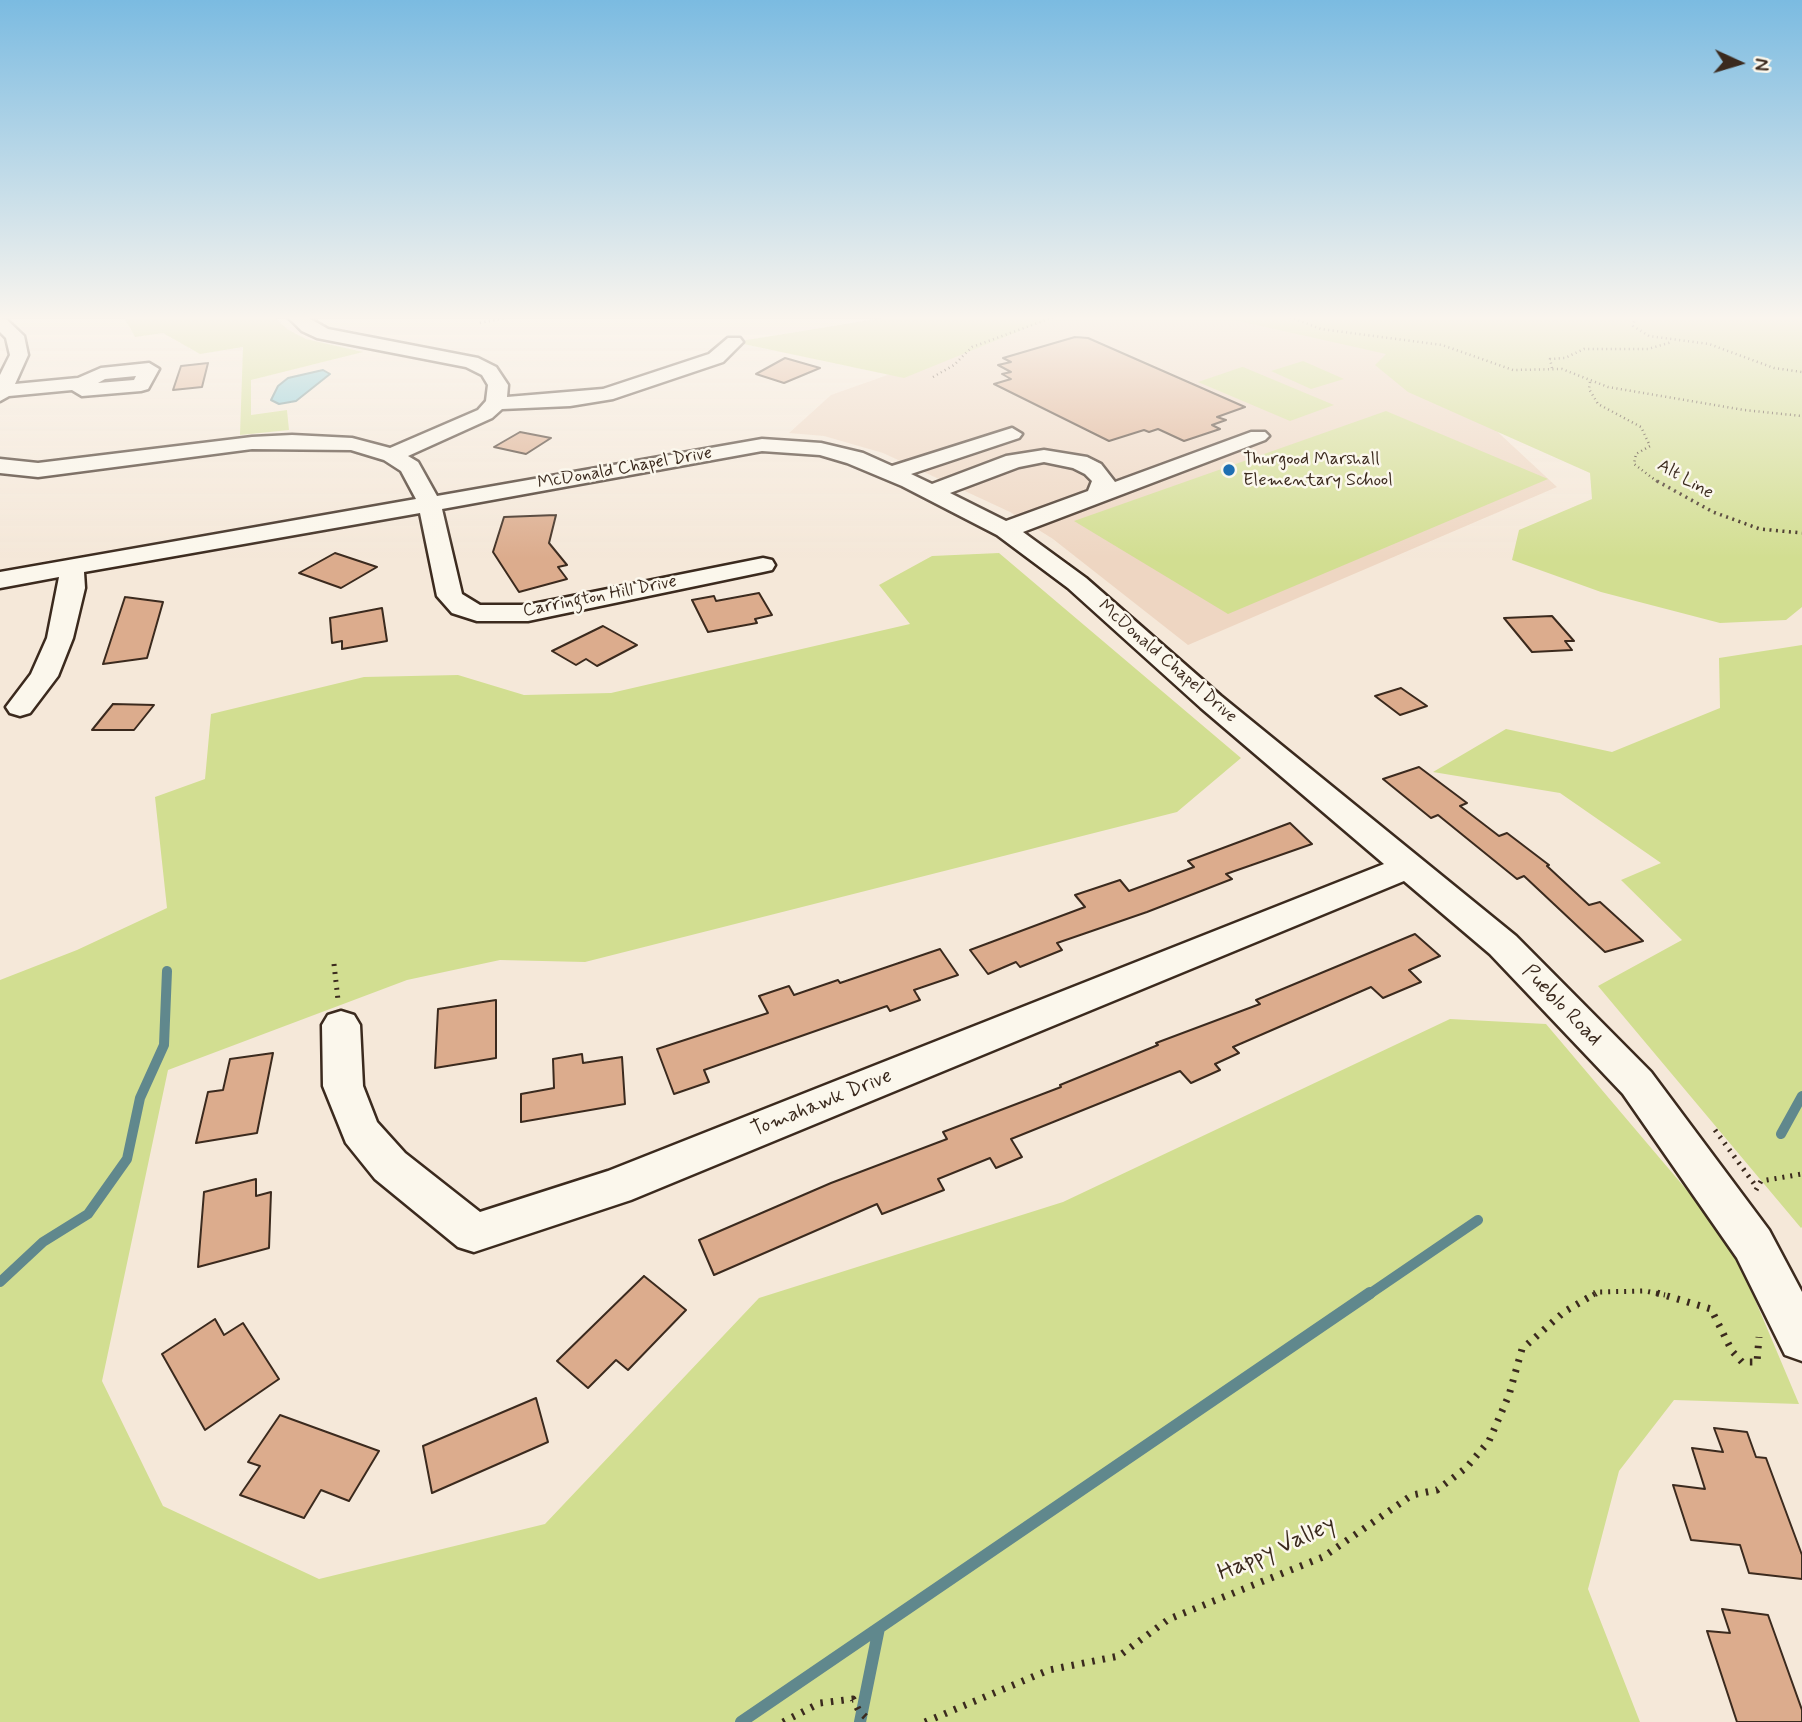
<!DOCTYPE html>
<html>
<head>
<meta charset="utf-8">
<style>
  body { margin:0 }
  #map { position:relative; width:1802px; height:1722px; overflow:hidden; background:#f5e8d9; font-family:Mynerve,sans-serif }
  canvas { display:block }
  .north { position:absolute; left:1704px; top:28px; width:70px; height:70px; -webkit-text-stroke:5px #fbf7ec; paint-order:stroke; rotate:94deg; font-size:19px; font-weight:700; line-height:28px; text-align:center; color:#3b2a1e }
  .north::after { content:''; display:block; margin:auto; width:24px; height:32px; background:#3b2a1e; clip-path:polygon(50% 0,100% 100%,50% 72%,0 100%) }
</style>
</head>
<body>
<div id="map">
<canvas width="1802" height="1722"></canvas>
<div class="north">N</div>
</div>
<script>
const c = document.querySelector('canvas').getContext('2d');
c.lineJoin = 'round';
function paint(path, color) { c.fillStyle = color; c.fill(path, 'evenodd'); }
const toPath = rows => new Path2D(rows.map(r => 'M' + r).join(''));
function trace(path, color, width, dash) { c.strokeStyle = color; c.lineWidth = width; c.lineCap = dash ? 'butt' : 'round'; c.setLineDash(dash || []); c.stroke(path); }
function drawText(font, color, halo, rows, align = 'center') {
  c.font = font + ' Mynerve,sans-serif'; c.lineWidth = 5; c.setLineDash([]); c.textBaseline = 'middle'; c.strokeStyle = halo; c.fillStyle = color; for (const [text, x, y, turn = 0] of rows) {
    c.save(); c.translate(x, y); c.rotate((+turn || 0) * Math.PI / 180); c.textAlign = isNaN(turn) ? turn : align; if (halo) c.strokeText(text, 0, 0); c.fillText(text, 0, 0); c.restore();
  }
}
const built = toPath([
  [1051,317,1234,317,1475,369,1459,396,1557,487,1188,645,1053,539,1010,512,883,453,824,436,789,433,831,395]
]);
const green = toPath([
  [124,317,274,317,287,329,306,339,363,352,251,380,251,415,287,410,289,430,240,435,243,347,200,354,163,333,135,337],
  [889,317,1054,317,904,378,734,342],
  [1221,317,1802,317,1802,607,1786,620,1720,623,1601,592,1512,560,1519,530,1592,499,1590,473,1408,392,1375,365,1386,354],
  [1303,361,1344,379,1311,389,1271,371],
  [1242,367,1243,367,1334,405,1290,421,1198,382],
  [1386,411,1548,479,1228,614,1074,521],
  [999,553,1241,758,1177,812,585,962,500,960,407,980,168,1070,102,1381,163,1506,319,1579,545,1524,759,1298,1063,1202,1450,1019,1546,1024,1691,1195,1737,1257,1799,1404,1674,1400,1619,1471,1588,1589,1640,1722,0,1722,0,980,77,950,167,908,155,797,205,779,211,714,364,677,458,675,524,695,611,693,910,624,879,585,932,556],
  [1802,645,1802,1227,1801,1228,1598,986,1682,940,1621,880,1661,863,1560,793,1433,772,1506,729,1612,752,1720,708,1719,658]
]);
const water = toPath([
  [323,370,330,374,296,401,279,404,271,400,278,386,288,378,323,370]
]);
const streamFar1 = toPath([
  [1781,1134,1802,1096],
  [0,1282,43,1242,88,1214,127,1159,140,1098,164,1045,167,971],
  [1368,1295,1478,1220]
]);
const stream = toPath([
  [741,1722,1370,1293],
  [860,1722,879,1628]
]);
const building = toPath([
  [1075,337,1088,338,1245,407,1217,417,1226,420,1212,425,1220,429,1184,441,1158,429,1149,432,1144,430,1109,441,994,384,1011,379,1002,374,1011,372,998,365,1011,362,1003,358,1075,337],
  [785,358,820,368,784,383,756,374,785,358],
  [208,363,202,387,173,390,181,366,208,363],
  [520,432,551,438,526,454,494,447,520,432],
  [556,515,549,543,567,565,558,567,567,579,519,592,493,552,504,517,556,515],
  [335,553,377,567,341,588,299,573,335,553],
  [759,593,772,615,755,619,757,623,708,632,692,600,714,596,716,601,759,593],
  [125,597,163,602,147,658,103,664,125,597],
  [382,608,387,641,342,649,342,641,332,643,330,618,382,608],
  [1552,616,1574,641,1565,641,1572,650,1532,652,1504,618,1552,616],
  [603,626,637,645,597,666,586,659,576,665,552,651,603,626],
  [1401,688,1427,706,1400,715,1375,696,1401,688],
  [113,704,154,705,134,730,92,730,113,704],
  [1419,767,1467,803,1460,806,1499,836,1507,833,1549,865,1547,866,1589,905,1600,902,1643,941,1605,952,1524,876,1517,879,1438,815,1431,818,1383,779,1419,767],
  [1290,823,1312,844,1226,874,1232,879,1147,912,1057,943,1062,950,1020,967,1016,962,988,974,970,950,1085,907,1075,895,1120,880,1129,891,1194,867,1188,861,1290,823],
  [1415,934,1440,956,1409,970,1421,982,1383,998,1371,987,1233,1047,1239,1053,1215,1064,1220,1070,1191,1083,1180,1071,1011,1139,1022,1157,996,1168,990,1158,938,1179,944,1190,882,1214,877,1204,714,1275,699,1240,831,1183,947,1139,943,1132,1061,1087,1060,1085,1158,1045,1156,1043,1260,1004,1256,1000,1415,934],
  [940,949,958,975,914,990,920,1000,890,1011,887,1006,704,1070,709,1082,674,1094,657,1049,768,1013,759,996,789,986,794,995,838,980,840,983,940,949],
  [496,1000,496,1058,435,1068,438,1009,496,1000],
  [273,1053,257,1133,196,1143,208,1092,223,1090,230,1059,273,1053],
  [582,1054,583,1063,622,1057,625,1104,521,1122,521,1094,554,1088,553,1059,582,1054],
  [256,1179,256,1196,271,1192,269,1248,198,1267,204,1192,256,1179],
  [644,1276,686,1310,628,1370,616,1360,588,1388,557,1361,644,1276],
  [215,1319,224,1335,243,1323,279,1379,205,1430,162,1354,215,1319],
  [536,1398,548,1442,432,1493,423,1446,536,1398],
  [280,1415,379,1451,349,1501,321,1490,304,1518,240,1495,260,1466,248,1462,280,1415],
  [1714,1428,1747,1432,1756,1457,1766,1458,1802,1555,1802,1579,1749,1573,1740,1545,1691,1540,1673,1485,1705,1489,1692,1448,1723,1452,1714,1428],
  [1722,1609,1768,1615,1802,1710,1802,1722,1737,1722,1707,1631,1730,1633,1722,1609]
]);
const pathFar3 = toPath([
  [1290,317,1321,329,1442,345,1513,370,1562,369,1608,387,1744,410,1802,416],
  [1635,317,1633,326,1649,336,1709,344,1774,368,1802,372],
  [480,323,509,317],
  [1552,368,1550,359,1565,358,1584,349,1648,349,1672,342],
  [933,377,954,365,972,347,1054,317],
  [1590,382,1589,389,1598,404,1641,427,1650,446,1636,454,1634,464,1659,483]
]);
const pathFar2 = toPath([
  [1657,481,1713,512,1760,529,1802,533]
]);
const pathFar1 = toPath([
  [334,964,338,1000],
  [1715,1130,1755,1185],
  [1756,1190,1761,1181,1802,1174],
  [1593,1295,1598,1292,1645,1291,1665,1295]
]);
const path = toPath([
  [1657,1293,1711,1309,1732,1351,1742,1362,1757,1362,1759,1337],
  [783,1722,820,1703,853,1699,859,1711,871,1722],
  [925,1722,1049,1670,1119,1656,1169,1619,1323,1557,1412,1495,1437,1490,1466,1468,1489,1441,1509,1395,1522,1349,1564,1312,1596,1293]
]);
const minor = toPath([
  [288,317,307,317,328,329,478,358,496,367,508,385,507,397,603,389,709,354,728,338,740,338,743,342,723,362,613,399,570,406,502,409,492,418,408,456,418,462,437,496,762,439,821,443,863,453,892,466,1012,428,1022,434,1019,438,911,474,932,484,1006,456,1044,450,1087,457,1101,464,1115,482,1251,432,1265,432,1269,436,1265,440,1023,532,1086,578,1221,696,1516,936,1651,1072,1769,1230,1802,1292,1802,1361,1785,1355,1737,1258,1623,1094,1490,954,1404,881,631,1200,474,1252,458,1247,375,1179,346,1143,323,1086,322,1025,328,1015,341,1011,354,1015,360,1025,363,1086,377,1122,405,1153,480,1212,608,1171,1384,864,1201,708,1068,588,997,535,902,486,847,463,820,455,762,451,442,509,462,594,480,605,528,605,763,558,772,560,775,565,772,570,763,572,528,621,477,621,452,613,437,596,420,513,84,572,85,588,73,638,58,676,30,713,20,716,10,713,6,707,31,674,47,638,59,577,0,588,0,572,416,499,401,471,384,460,351,450,252,449,38,477,0,473,0,459,38,463,252,437,292,435,352,438,390,448,478,410,486,401,488,385,482,375,466,367,317,338,302,331,288,317],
  [1044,462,1073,468,1085,474,1092,481,1088,491,1006,521,950,493,1019,467,1044,462],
  [0,318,6,319,24,336,28,355,15,384,78,378,101,368,149,363,159,369,148,389,141,391,82,396,72,390,9,396,0,401,0,375,10,355,6,338,0,332,0,318],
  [136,376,134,380,98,383,105,379,136,376]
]);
const markers = [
  [1229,470,7,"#1f6fb2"]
];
const farPoinames = [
  ["Thurgood Marshall",1243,460],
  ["Elementary School",1243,481]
];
const farStreetnames = [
  ["McDonald Chapel Drive",625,469,-10],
  ["Alt Line",1685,480,30],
  ["Carrington Hill Drive",600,597,-11],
  ["McDonald Chapel Drive",1167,662,41]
];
const streetNames = [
  ["Pueblo Road",1561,1006,46],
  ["Tomahawk Drive",822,1104,-22]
];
const nearStreetnames = [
  ["Happy Valley",1277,1550,-24]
];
paint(built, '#eed6c2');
paint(green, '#d2de91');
paint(water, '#78c6d7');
trace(water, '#60888d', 2);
trace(streamFar1, '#60888d', 10);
trace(stream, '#60888d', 12);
paint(building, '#dcac8d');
trace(building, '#3b2a1e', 2);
trace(minor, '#3b2a1e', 5);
trace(pathFar3, '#3b2a1e', 2.5, [1, 3.5]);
trace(pathFar2, '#3b2a1e', 3.5, [2, 4.5]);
trace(pathFar1, '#3b2a1e', 5, [2, 6]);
trace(path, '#3b2a1e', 7, [2.5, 8]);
paint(minor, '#fbf7ec');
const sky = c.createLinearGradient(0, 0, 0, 558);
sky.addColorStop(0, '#7bbbe1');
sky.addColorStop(0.57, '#faf5ee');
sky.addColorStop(1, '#faf5ee00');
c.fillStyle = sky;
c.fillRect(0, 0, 1802, 558);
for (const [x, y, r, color] of markers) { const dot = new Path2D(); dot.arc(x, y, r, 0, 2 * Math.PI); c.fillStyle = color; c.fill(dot); trace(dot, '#fbf7ec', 2.5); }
drawText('18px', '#3b2a1e', '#fbf7ec', farPoinames, 'left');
drawText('18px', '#3b2a1e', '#fbf7ec', farStreetnames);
drawText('21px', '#3b2a1e', '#fbf7ec', streetNames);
drawText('24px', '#3b2a1e', '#fbf7ec', nearStreetnames);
</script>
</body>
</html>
